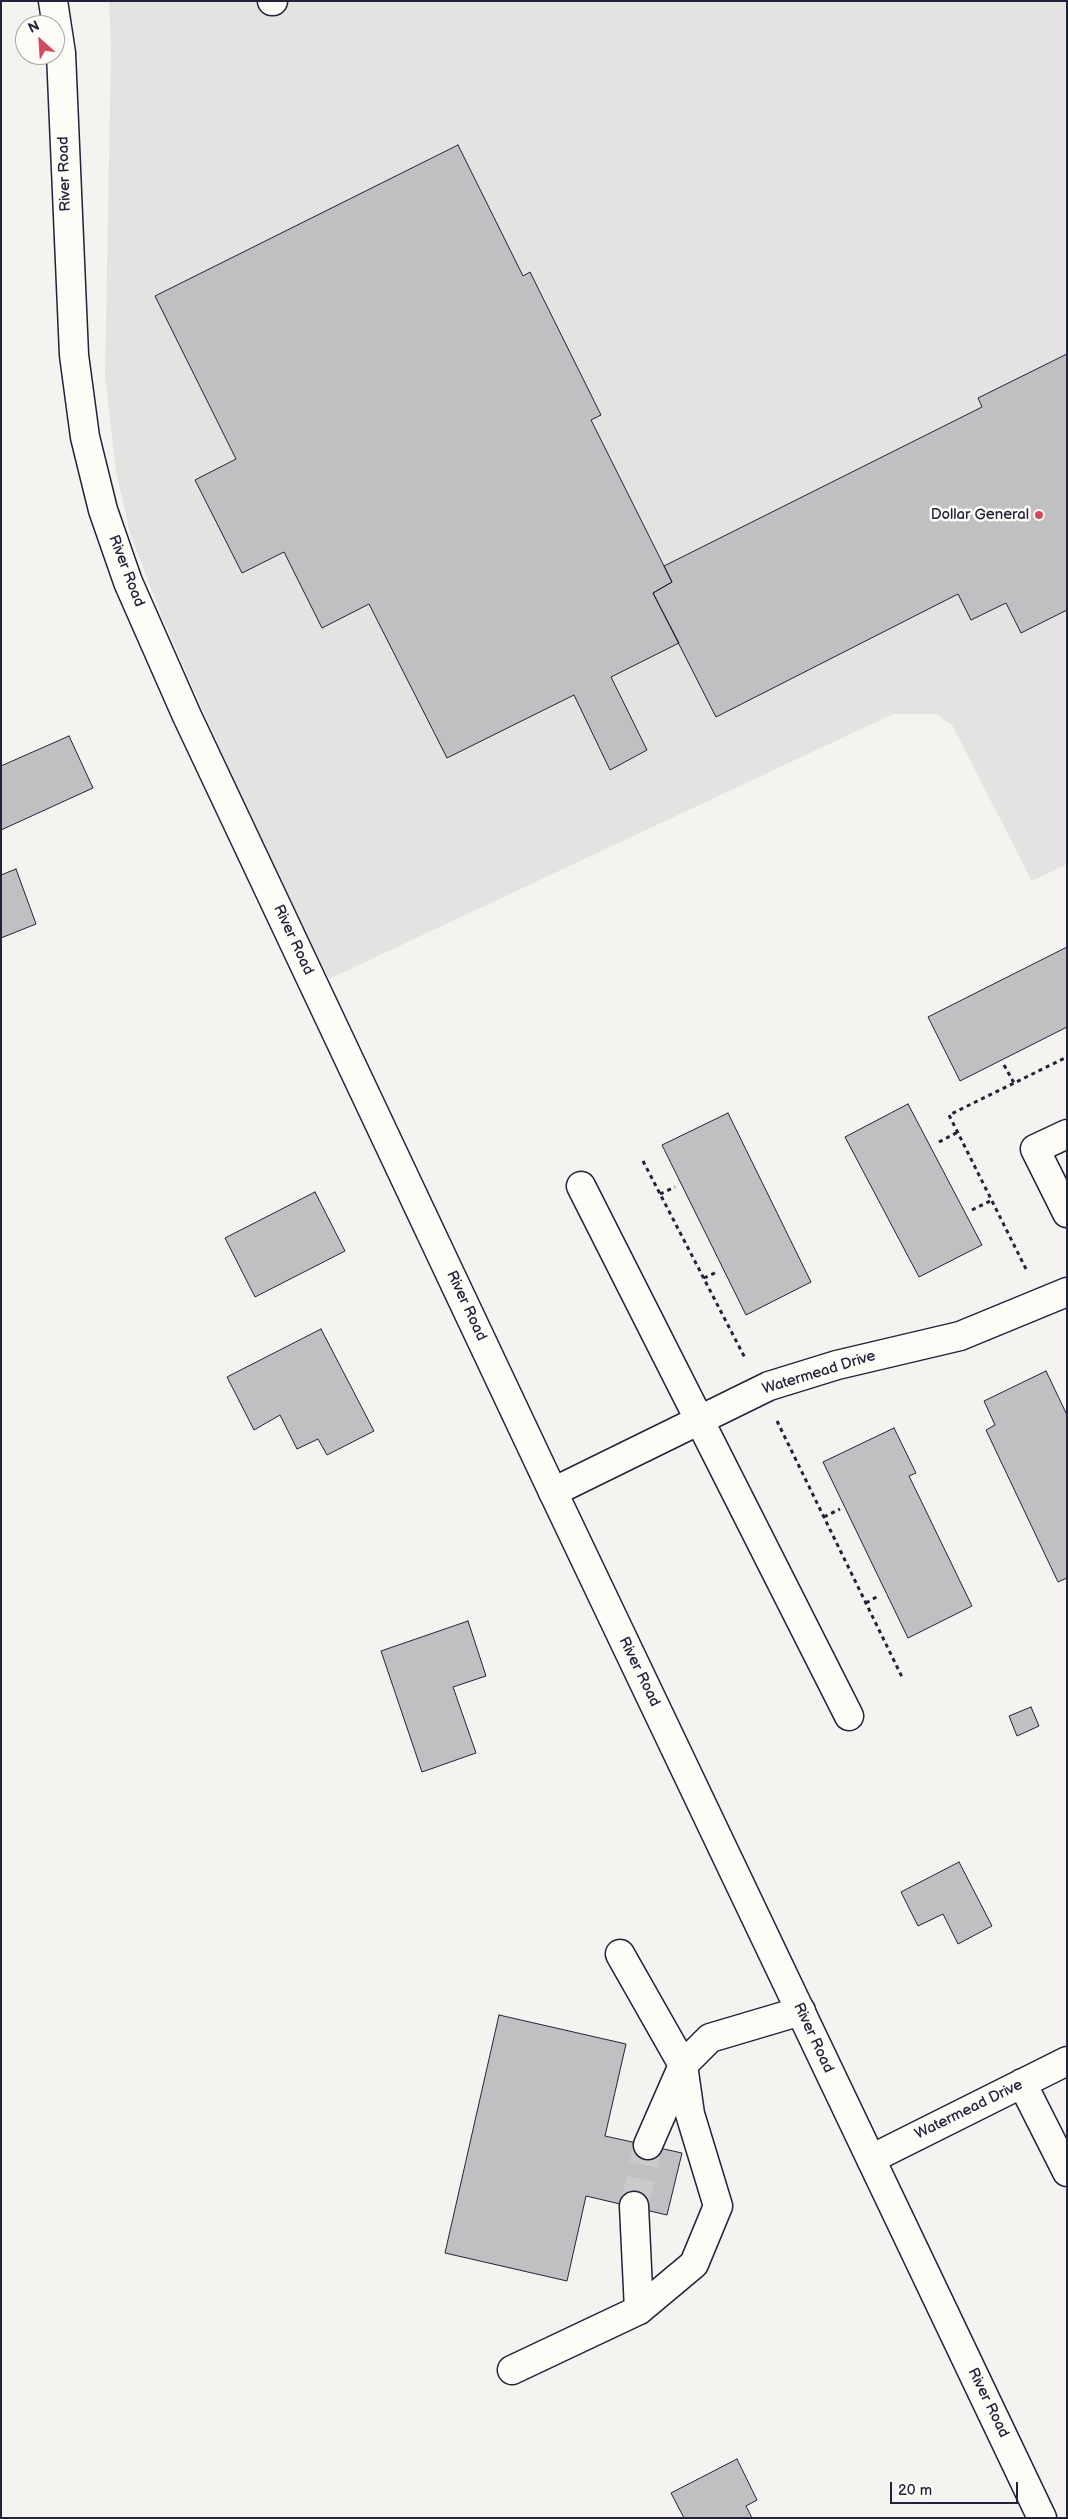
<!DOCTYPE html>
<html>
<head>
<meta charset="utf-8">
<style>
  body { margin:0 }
  #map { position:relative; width:1068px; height:2519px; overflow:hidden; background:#f4f3ef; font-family:"Balsamiq Sans",sans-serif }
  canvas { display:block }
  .frame { position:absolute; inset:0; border:2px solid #22223b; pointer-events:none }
  .north { position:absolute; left:15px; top:15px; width:50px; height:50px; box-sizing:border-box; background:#fdfcf7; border:1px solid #a5a5ac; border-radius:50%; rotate:334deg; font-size:14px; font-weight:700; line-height:20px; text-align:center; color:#22223b }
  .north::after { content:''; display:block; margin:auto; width:18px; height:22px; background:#d1495b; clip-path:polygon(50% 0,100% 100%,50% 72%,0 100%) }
  .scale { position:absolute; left:890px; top:2482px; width:128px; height:22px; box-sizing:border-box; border:2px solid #22223b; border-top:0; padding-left:6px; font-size:15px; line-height:18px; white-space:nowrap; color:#22223b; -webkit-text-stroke:4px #fdfcf7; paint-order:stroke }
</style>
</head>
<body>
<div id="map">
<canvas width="1068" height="2519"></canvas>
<div class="frame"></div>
<div class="north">N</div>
<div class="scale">20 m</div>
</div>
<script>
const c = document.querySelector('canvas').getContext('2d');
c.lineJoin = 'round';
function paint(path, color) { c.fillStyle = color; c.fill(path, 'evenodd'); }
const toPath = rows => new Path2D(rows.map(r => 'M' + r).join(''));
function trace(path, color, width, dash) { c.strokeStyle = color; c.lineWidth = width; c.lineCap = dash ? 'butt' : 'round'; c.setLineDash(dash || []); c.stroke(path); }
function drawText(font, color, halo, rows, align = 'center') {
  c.font = font + ' "Balsamiq Sans",sans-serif'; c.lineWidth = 5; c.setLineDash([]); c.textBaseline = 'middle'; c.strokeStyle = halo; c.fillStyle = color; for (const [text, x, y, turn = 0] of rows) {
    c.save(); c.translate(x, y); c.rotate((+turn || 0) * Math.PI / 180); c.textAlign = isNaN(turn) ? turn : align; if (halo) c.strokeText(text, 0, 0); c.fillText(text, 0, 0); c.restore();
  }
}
const built = toPath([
  [109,1,1067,1,1067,864,1032,881,952,725,936,714,893,714,329,979,268,859,161,615,130,533,116,472,105,377,111,49]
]);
const building = toPath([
  [458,145,523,276,530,272,601,415,591,420,672,582,653,593,679,643,611,677,647,750,610,770,574,695,447,758,369,604,322,628,284,552,242,573,195,480,236,459,155,296,458,145],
  [1067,354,1067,610,1021,633,1006,603,971,620,958,594,716,717,653,593,672,582,664,566,982,407,978,398,1067,354],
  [69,736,93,788,1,830,1,766,69,736],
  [16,869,36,924,1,938,1,875,16,869],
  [1067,947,1067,1027,960,1081,928,1017,1067,947],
  [908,1104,982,1245,919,1277,845,1137,908,1104],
  [728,1113,811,1282,746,1315,662,1145,728,1113],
  [315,1192,345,1251,255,1297,225,1238,315,1192],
  [321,1329,374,1431,327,1455,318,1439,297,1449,280,1415,254,1430,227,1377,321,1329],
  [1046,1371,1067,1415,1067,1578,1058,1582,986,1430,995,1425,984,1401,1046,1371],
  [894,1428,916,1473,909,1476,972,1606,908,1638,823,1462,894,1428],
  [468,1621,486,1676,453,1687,476,1753,422,1772,381,1651,468,1621],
  [1031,1707,1039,1726,1017,1736,1009,1716,1031,1707],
  [959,1862,992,1926,958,1944,943,1914,918,1926,901,1892,959,1862],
  [499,2015,626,2044,605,2136,682,2153,667,2215,586,2196,567,2281,445,2253,499,2015],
  [737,2459,757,2500,746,2506,752,2518,684,2518,671,2493,737,2459]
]);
const minorTunnel = toPath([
  [634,2206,648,2145]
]);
const path = toPath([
  [1004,1065,1014,1083],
  [939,1142,958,1132],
  [643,1161,745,1358],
  [660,1194,675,1187],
  [972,1210,992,1200],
  [1026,1269,949,1115,1067,1057],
  [704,1278,717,1272],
  [777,1421,903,1679],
  [824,1517,840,1509],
  [866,1603,878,1596]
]);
const minor = toPath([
  [272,1,273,1],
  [1067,1134,1035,1149,1067,1213],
  [581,1186,849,1716],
  [553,1492,769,1386,837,1365,960,1336,1067,1292],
  [620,1954,683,2065,648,2145],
  [1022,2083,1067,2172],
  [871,2159,1067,2061],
  [634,2206,639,2310],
  [512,2370,639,2310,694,2264,718,2206,690,2114,683,2065,710,2038,801,2011]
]);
const major = toPath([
  [53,1,61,53,74,355,85,437,103,510,128,582,187,716,553,1492,1042,2518]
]);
const markers = [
  [1039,515,5,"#d1495b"]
];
const streetNames = [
  ["River Road",65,174,-92],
  ["River Road",126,571,69],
  ["River Road",293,940,65],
  ["River Road",466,1306,65],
  ["Watermead Drive",819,1373,-17],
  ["River Road",639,1672,64],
  ["River Road",813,2038,65],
  ["Watermead Drive",969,2110,-26],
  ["River Road",988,2403,64]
];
const poiNames = [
  ["Dollar General",1029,515]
];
paint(built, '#e4e3e2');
paint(building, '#c0bfc2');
trace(building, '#22223b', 1);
trace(minorTunnel, '#cac9cb', 28, [28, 14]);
trace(minor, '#22223b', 31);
trace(major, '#22223b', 31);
trace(path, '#22223b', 3, [4, 4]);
trace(minor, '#fdfcf7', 28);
trace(major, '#fdfcf7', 28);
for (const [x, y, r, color] of markers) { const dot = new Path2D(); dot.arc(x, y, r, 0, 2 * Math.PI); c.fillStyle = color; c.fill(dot); trace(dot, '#fdfcf7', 2); }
drawText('15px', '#22223b', '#fdfcf7', streetNames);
drawText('15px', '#22223b', '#fdfcf7', poiNames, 'right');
</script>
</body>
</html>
